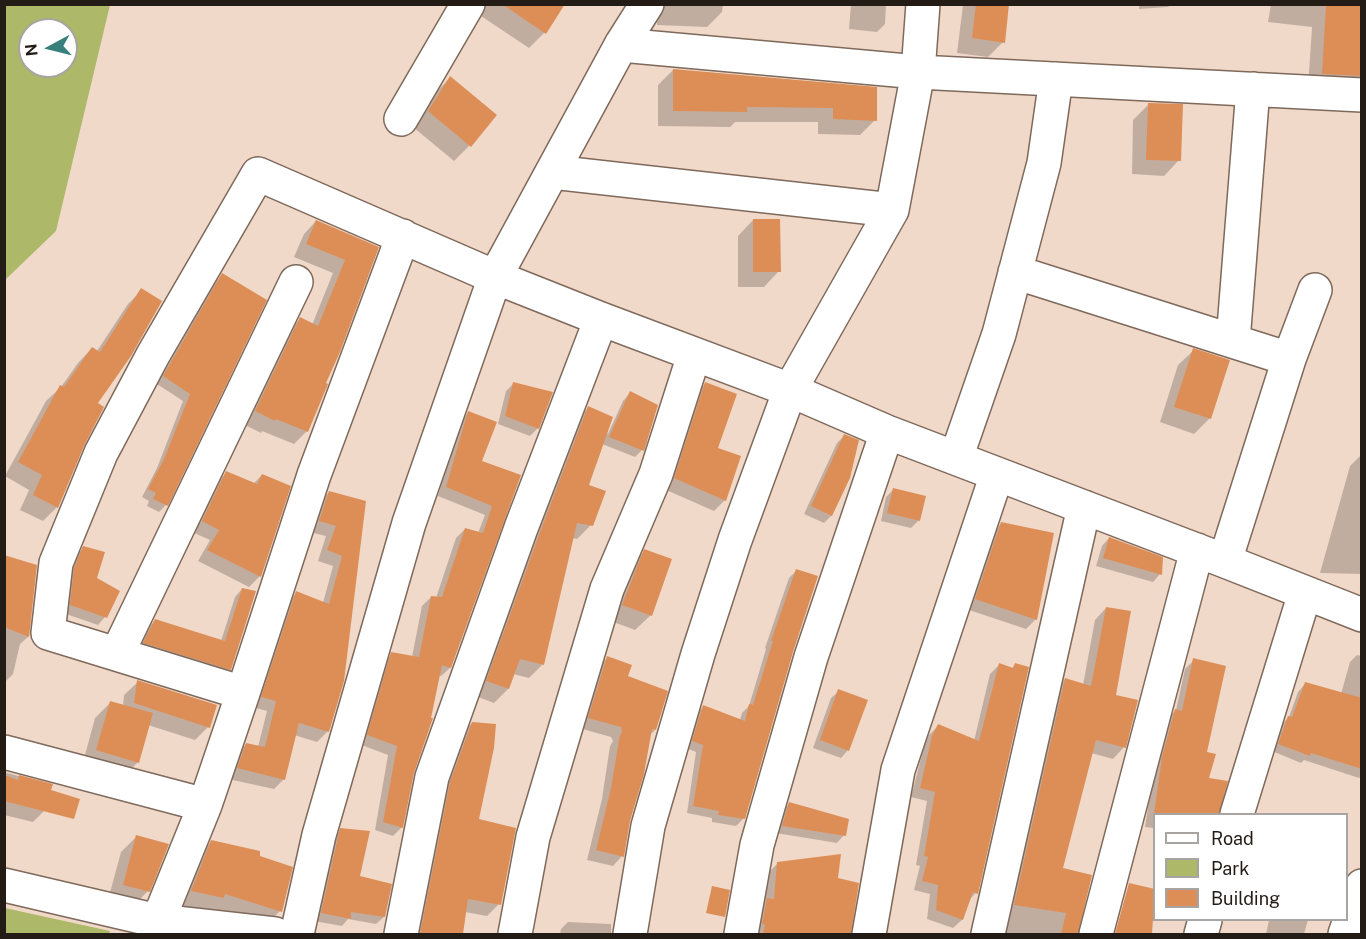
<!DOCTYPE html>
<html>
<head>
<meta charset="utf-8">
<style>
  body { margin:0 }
  #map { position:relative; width:1366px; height:939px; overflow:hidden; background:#f1d9c9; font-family:"Public Sans",sans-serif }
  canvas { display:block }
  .frame { position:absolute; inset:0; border:6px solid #231b15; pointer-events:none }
  .legend { position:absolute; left:1153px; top:813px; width:195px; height:108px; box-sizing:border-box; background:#fff; border:2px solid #a7a4a1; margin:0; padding:8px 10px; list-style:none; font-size:18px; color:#231b15 }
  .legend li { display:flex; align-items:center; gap:12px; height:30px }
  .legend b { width:30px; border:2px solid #a7a4a1 }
  .north { position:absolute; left:18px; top:18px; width:60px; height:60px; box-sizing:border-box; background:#fff; border:2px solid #a7a4a1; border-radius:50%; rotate:263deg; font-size:16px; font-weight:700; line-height:24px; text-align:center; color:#231b15 }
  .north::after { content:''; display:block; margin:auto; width:21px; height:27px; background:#38807c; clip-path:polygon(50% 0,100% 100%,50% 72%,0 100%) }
</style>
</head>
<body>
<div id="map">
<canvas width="1366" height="939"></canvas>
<div class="frame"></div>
<ul class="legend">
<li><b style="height:8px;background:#fff"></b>Road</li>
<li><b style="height:16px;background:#aeb869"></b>Park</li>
<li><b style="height:16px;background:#dc8e56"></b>Building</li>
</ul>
<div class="north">N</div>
</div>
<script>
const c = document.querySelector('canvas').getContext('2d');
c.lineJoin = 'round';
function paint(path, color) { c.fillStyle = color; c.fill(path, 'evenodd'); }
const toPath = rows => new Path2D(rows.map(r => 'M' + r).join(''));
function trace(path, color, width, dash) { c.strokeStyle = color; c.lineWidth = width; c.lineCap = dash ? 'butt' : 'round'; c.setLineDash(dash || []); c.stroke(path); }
const green = toPath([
  [5,4,110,5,56,231,5,280],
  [30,30,66,30,66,66,30,66],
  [5,908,110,931,109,934,5,934]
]);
const shadow = toPath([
  [480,4,563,4,544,33,529,48,475,12],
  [658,4,723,4,722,12,707,27,657,25],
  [851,4,886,4,885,24,877,32,849,29],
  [1008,4,1003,42,988,57,957,53,963,5],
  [1139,4,1171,4,1168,7,1139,9],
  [1271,4,1358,4,1362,18,1362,92,1308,88,1312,27,1268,22],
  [673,70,876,88,875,120,860,135,818,134,818,122,735,122,730,127,658,126,658,85],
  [450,78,469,146,454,161,413,127,435,93],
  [1149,104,1179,160,1164,176,1132,174,1133,120],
  [753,220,779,271,764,287,738,287,738,236],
  [316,221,377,248,324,384,307,431,294,444,262,431,261,433,243,424,287,332,300,319,312,325,333,273,294,257,304,234],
  [222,275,166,505,159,512,147,506,149,501,142,497,157,468,183,401,157,384,215,283],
  [142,290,95,404,82,445,57,507,43,521,20,510,29,490,5,476,46,401,61,387,78,363,92,348,97,351,128,304],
  [1194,350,1210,418,1194,434,1160,422,1178,365],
  [513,384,538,428,530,436,498,424,506,391],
  [705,384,725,500,714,511,664,489,694,395],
  [630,393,642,450,635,457,602,444,587,486,591,525,577,539,572,538,543,664,529,678,513,674,508,689,494,703,473,695,574,422,588,408,608,434,623,401],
  [469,412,480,462,519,475,450,668,441,676,438,676,412,773,402,827,393,836,375,830,388,755,359,744,383,663,392,654,412,657,422,606,431,597,436,598,456,538,465,529,478,533,485,515,438,496,460,421],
  [844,436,848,478,831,516,824,523,804,514,837,443],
  [1361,455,1362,574,1320,573,1350,466],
  [226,473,253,484,262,475,289,487,260,576,249,587,198,561,210,540,192,532,216,483],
  [894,489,919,520,911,528,881,521,886,497],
  [329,492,364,502,328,731,317,742,294,735,284,779,274,789,228,779,236,755,246,744,258,747,267,711,252,707,286,604,296,593,323,603,333,566,318,561,326,536,309,532,319,503],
  [1001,524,1036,619,1026,629,966,609,991,534],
  [1109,538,1160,574,1153,582,1096,566,1102,546],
  [84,548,95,579,105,617,98,625,63,613,67,576,76,555],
  [645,551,651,615,635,630,608,620,629,566],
  [4,560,35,566,28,637,20,644,13,674,6,681],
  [797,570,792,651,743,819,736,826,712,822,712,818,687,813,696,752,686,748,696,714,703,707,740,720,742,713,749,706,766,649,765,648,789,578],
  [242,589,230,669,222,676,137,650,147,628,155,621,221,641,235,597],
  [1106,608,1114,696,1124,747,1113,759,1091,753,1056,888,1081,913,1076,934,1002,934,1054,691,1065,679,1083,685,1095,620],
  [1357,655,1362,656,1362,776,1359,778,1304,760,1301,763,1272,751,1281,725,1289,717,1298,692,1305,684,1341,694,1350,662],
  [607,658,655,730,650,735,628,821,622,856,613,866,587,860,602,799,610,746,613,741,611,737,579,728,597,667],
  [1194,660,1207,779,1218,808,1217,814,1154,814,1154,828,1145,827,1154,768,1166,720,1176,710,1185,669],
  [999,665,1011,669,1015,665,976,893,968,901,962,920,953,928,927,919,930,894,914,890,920,866,916,865,927,801,911,797,924,747,929,735,938,726,974,741,990,674],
  [138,682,208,727,195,740,148,725,138,762,123,777,82,766,95,718,111,702,123,706,124,695],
  [839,691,848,750,841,758,813,748,831,698],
  [472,723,477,820,499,904,487,916,465,912,462,934,411,934,439,795,460,735],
  [4,772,51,785,44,811,33,822,4,815],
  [789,804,844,835,837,843,776,833,782,811],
  [341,830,359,877,384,917,376,924,348,919,342,926,314,921,333,837],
  [136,837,148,891,133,906,108,900,121,852],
  [211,842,258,857,280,911,265,926,211,909,207,912,177,905,196,857],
  [778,863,836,880,849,934,756,934,760,881],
  [1269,920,1308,920,1304,934,1266,934],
  [568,922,611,924,611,934,560,934,561,929]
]);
const building = toPath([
  [502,4,565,4,546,34],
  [976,4,1009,4,1005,43,972,38],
  [1326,4,1362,4,1362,76,1322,74],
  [673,69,877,87,877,121,833,119,833,108,747,107,747,112,673,111],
  [450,76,497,115,471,147,428,111],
  [1148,103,1183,104,1181,161,1146,160],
  [753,219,780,219,781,272,753,272],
  [316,220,379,247,340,352,326,383,328,384,308,432,276,419,275,421,255,411,300,317,318,326,345,260,306,244],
  [222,273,267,300,168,506,153,499,156,493,148,489,164,459,190,394,163,376],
  [141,288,162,301,131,356,98,403,104,407,84,446,58,508,33,495,42,475,18,462,60,385,64,387,92,347,100,352],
  [1193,348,1230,360,1211,419,1174,407],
  [513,382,553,392,539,429,505,416],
  [705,382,737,394,718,448,741,456,726,501,674,478],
  [630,391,658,405,644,451,609,437],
  [588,406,613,417,589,485,606,491,593,526,577,523,544,665,520,659,509,689,486,681,539,535],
  [468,411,497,422,482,461,521,475,451,668,442,665,431,718,433,718,414,773,403,828,383,822,397,746,367,735,391,652,419,657,431,596,442,597,465,528,483,533,492,506,446,487],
  [844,434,859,440,850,478,832,516,811,506],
  [226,471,257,484,262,474,291,486,261,577,207,550,219,530,202,521],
  [893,488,926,496,920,521,887,513],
  [329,491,366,501,344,681,329,732,299,723,285,780,237,768,246,743,265,747,276,701,261,697,296,591,329,604,342,556,327,550,336,526,319,521],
  [1001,522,1054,533,1037,620,975,599],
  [1109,537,1163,557,1162,575,1103,558],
  [83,546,105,552,97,578,120,591,107,618,70,605,74,568],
  [644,549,672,559,652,616,622,605],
  [4,555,37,565,29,637,4,627],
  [796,569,818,576,793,652,745,819,718,815,719,811,693,806,703,745,692,741,703,705,745,721,749,704,753,705,773,641,771,641],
  [242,588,256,591,231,670,143,643,155,619,225,641],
  [1106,607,1131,611,1116,695,1138,700,1126,748,1096,740,1063,868,1092,875,1078,934,1061,934,1066,913,1014,905,1065,678,1091,686],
  [607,656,632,665,628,676,668,691,656,730,652,729,644,774,630,821,624,857,596,850,611,788,620,734,621,735,622,730,621,727,588,718],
  [1193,658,1226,666,1207,752,1216,754,1209,778,1228,781,1219,814,1154,814,1162,757,1175,709,1182,711],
  [999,663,1013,668,1015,663,1029,667,978,894,973,892,963,920,936,910,938,885,922,881,928,857,924,856,935,792,920,788,932,736,938,724,979,741],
  [137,680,217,705,210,728,134,703],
  [1305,682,1362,698,1362,769,1311,753,1310,756,1278,744,1288,716,1292,717],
  [838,689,868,700,849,751,820,740],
  [110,701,153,713,139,763,96,750],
  [472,722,496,724,494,748,479,819,516,828,501,905,468,899,463,934,420,934,450,782],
  [4,775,18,780,19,775,53,784,51,790,80,799,74,819,4,801],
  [789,802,849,819,846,836,782,826],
  [340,828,370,831,360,876,392,884,385,917,351,912,351,919,321,913],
  [136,835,169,844,150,892,123,885],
  [211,840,260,851,260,856,293,867,282,912,225,894,224,898,191,891],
  [841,854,838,878,859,883,851,934,763,934,765,925,762,924,767,898,774,899,777,862],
  [1129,883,1155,889,1152,934,1115,934],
  [712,886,730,890,725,917,706,913]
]);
const minor = toPath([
  [923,4,918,72,1362,95],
  [401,119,468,4],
  [552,172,892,210,918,72,621,45],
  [1015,272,1289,359,1225,561],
  [1233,341,1253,89],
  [1289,359,1315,290],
  [956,458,999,334,1044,163,1056,79],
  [117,654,296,282],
  [243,693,314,475,403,236],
  [4,752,205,805,243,693,48,633,56,563,101,453,153,355,258,174,495,277,601,319,790,390,887,432,1225,561,1362,615],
  [1237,814,1305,593],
  [4,885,158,921,205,805],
  [153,934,158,921,275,934],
  [297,934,319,835,409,523,495,277,621,45,647,4],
  [401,934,432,777,521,528,601,319],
  [515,934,533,837,607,589,656,474,694,355],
  [630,934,648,826,698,654,735,540,790,390,892,210],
  [741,934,757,845,811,657,887,432],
  [869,934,898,770,997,474],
  [988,934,1084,507],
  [1096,934,1197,550],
  [1201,934,1205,920],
  [1345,934,1362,886]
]);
paint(green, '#aeb869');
paint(shadow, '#0003');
paint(building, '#dc8e56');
trace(minor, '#7e695b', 36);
trace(minor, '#fff', 33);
</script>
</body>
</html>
